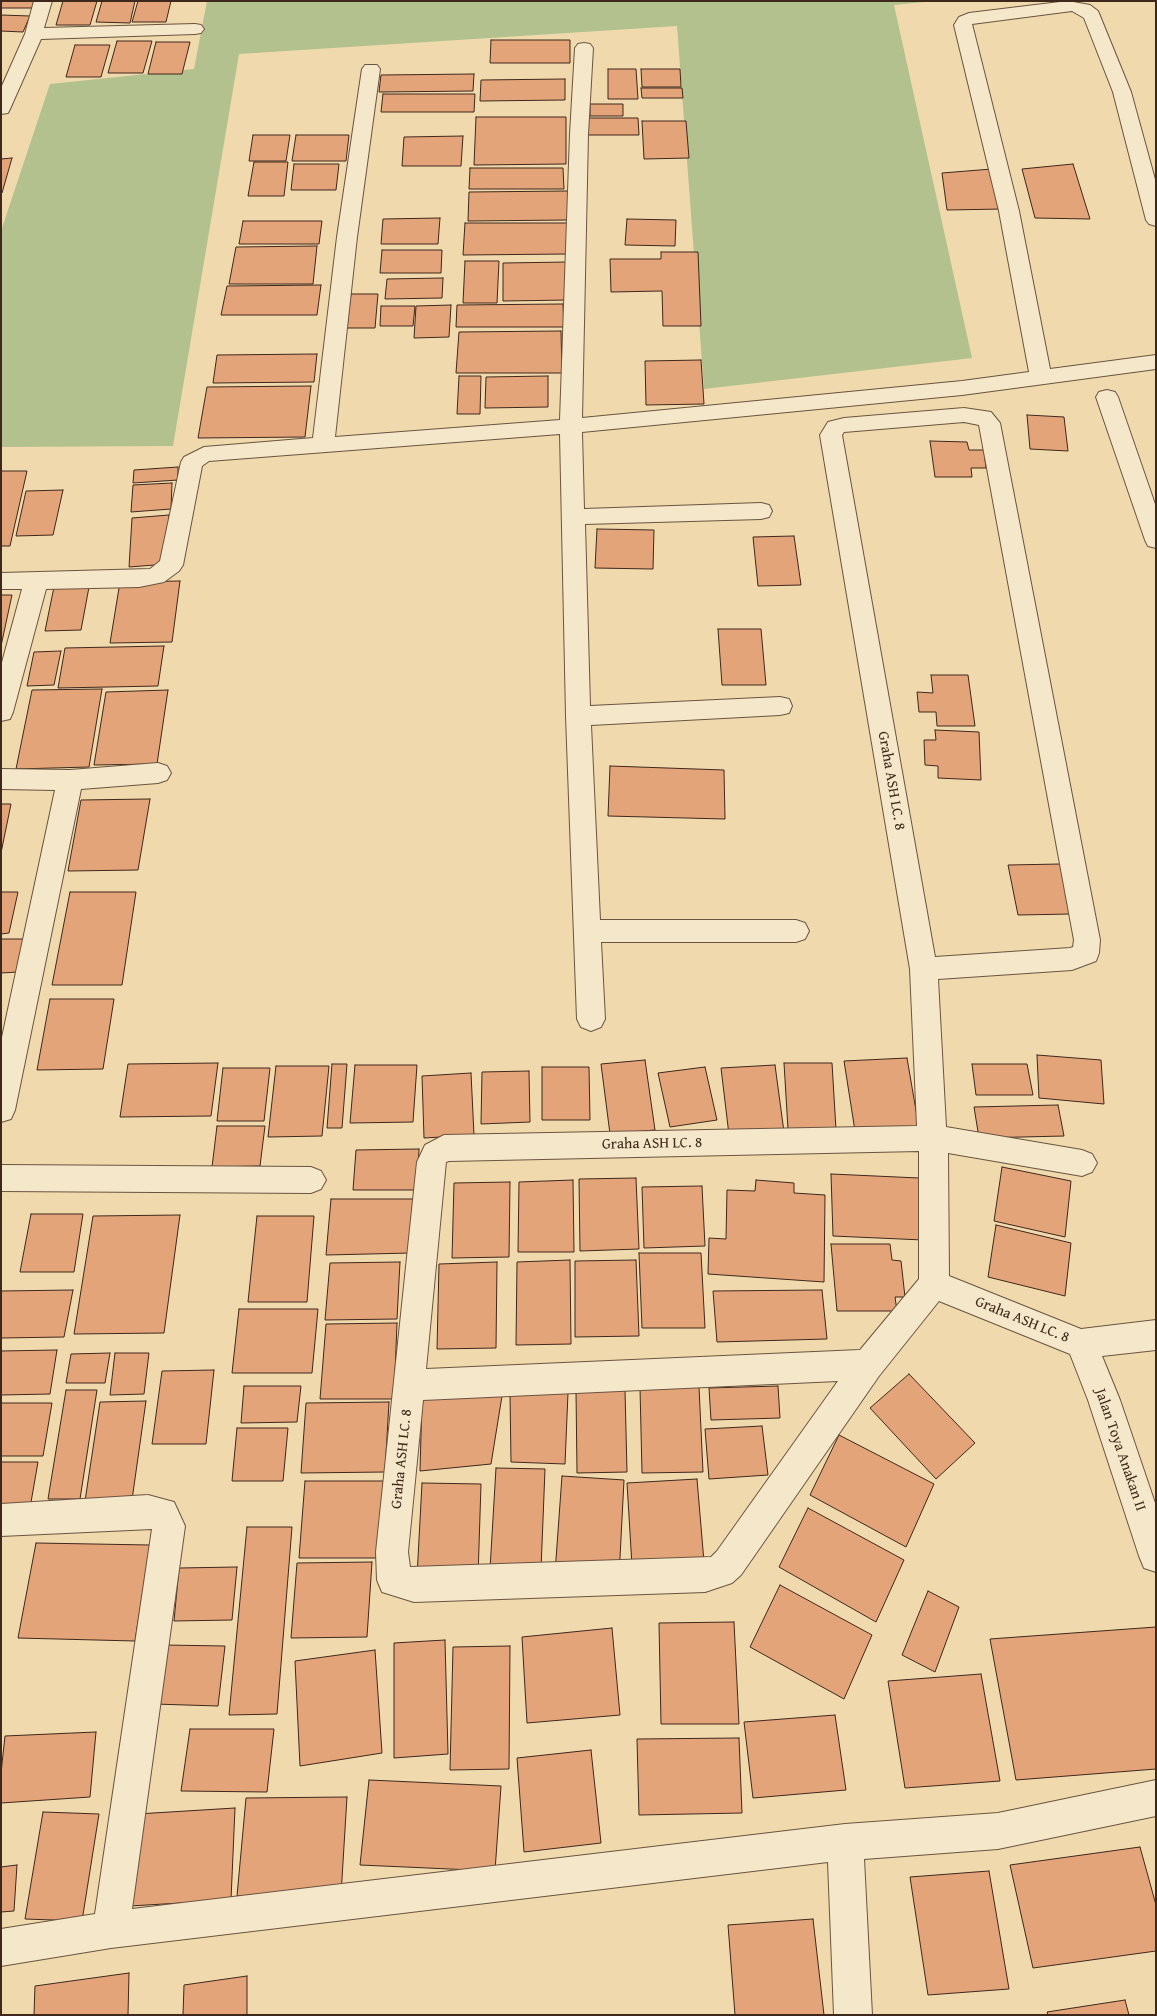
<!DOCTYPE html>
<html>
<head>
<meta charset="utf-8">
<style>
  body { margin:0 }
  #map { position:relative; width:1157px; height:2016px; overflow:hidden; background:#f0daad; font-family:"Gentium Book Plus",serif }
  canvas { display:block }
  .frame { position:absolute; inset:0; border:2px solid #3e271b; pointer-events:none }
</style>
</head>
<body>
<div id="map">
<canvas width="1157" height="2016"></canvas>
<div class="frame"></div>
</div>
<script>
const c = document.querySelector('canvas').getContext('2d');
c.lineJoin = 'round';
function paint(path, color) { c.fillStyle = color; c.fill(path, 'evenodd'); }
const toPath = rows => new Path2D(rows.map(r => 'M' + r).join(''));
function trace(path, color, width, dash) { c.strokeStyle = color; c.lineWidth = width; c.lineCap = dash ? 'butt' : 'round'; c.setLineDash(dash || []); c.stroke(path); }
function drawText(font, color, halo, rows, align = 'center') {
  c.font = font + ' "Gentium Book Plus",serif'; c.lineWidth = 4.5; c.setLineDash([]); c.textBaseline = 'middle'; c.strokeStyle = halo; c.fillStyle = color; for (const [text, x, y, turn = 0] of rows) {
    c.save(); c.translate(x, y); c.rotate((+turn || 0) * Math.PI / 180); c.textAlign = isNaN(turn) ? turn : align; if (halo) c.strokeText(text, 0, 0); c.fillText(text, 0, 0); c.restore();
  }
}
const green = toPath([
  [207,1,935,1,894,5,972,358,704,389,677,26,239,54,173,446,1,447,1,231,50,84,194,69]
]);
const building = toPath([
  [1,1,37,1,35,8,1,8,1,1],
  [63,1,97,1,90,25,56,25,63,1],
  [102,1,135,1,130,23,96,22,102,1],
  [138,1,171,1,166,22,132,22,138,1],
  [1,15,30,16,23,32,1,31,1,15],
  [491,40,570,40,570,63,490,63,491,40],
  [117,41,152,41,143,73,108,73,117,41],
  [156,42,190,42,182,74,148,74,156,42],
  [75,45,110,45,101,77,66,77,75,45],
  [608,69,636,69,638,99,608,99,608,69],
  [641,69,680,69,681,87,642,87,641,69],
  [474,74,473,91,379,92,381,75,474,74],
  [565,79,565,100,480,101,481,80,565,79],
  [641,88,682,88,683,98,642,98,641,88],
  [383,94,475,94,474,112,381,112,383,94],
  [590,104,623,104,623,116,590,116,590,104],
  [476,117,566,117,566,164,474,165,476,117],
  [586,118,638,118,639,135,587,135,586,118],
  [642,121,686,121,689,158,644,159,642,121],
  [253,135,290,135,286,161,249,161,253,135],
  [296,135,349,135,346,161,292,161,296,135],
  [463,136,461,166,402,166,404,137,463,136],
  [12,158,2,193,1,193,1,159,12,158],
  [254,162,288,162,284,196,248,196,254,162],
  [294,164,339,164,336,190,291,190,294,164],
  [1073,164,1090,219,1035,218,1022,169,1073,164],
  [470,168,563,168,564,189,469,189,470,168],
  [992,169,1003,209,947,210,942,173,992,169],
  [568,191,568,220,468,221,469,192,568,191],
  [440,218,438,244,381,244,383,219,440,218],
  [627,219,676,220,675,246,625,245,627,219],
  [243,221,322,221,319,244,239,244,243,221],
  [465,223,567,223,567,254,463,255,465,223],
  [317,246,313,284,229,284,236,247,317,246],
  [382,250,442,250,441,273,380,273,382,250],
  [661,252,698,252,701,326,663,326,662,291,611,292,610,259,661,259,661,252],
  [465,261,499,261,497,303,463,303,465,261],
  [569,262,569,300,503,301,503,263,569,262],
  [443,278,442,298,385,299,387,279,443,278],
  [321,285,317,315,221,315,227,286,321,285],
  [351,294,378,294,375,328,347,328,351,294],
  [563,304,564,327,456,327,457,305,563,304],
  [451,305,449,337,414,338,416,306,451,305],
  [381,306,415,306,413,326,380,326,381,306],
  [561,331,562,373,456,373,459,332,561,331],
  [317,354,314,382,213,383,217,355,317,354],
  [701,360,704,404,646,405,645,361,701,360],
  [459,376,481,376,480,414,457,414,459,376],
  [548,376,548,407,485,408,486,377,548,376],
  [311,386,305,437,198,438,207,387,311,386],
  [1027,415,1064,417,1068,451,1030,449,1027,415],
  [930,441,967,442,969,450,984,450,986,468,971,468,972,477,935,477,930,441],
  [178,467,178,480,133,483,134,470,178,467],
  [1,471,27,471,10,546,1,546,1,471],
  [172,483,171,509,131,512,133,485,172,483],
  [63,490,53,535,16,536,26,491,63,490],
  [169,515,167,564,129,567,132,518,169,515],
  [597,529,654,530,653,569,595,568,597,529],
  [794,536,801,585,758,586,753,537,794,536],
  [180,581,172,642,110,643,120,582,180,581],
  [54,587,89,587,81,630,45,631,54,587],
  [1,595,12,595,1,646,1,595],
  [718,629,761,629,766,685,722,685,718,629],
  [164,646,158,686,58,688,65,648,164,646],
  [61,651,54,685,27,686,34,652,61,651],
  [931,675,968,675,975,726,937,726,936,712,919,712,917,692,933,693,931,675],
  [102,689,89,767,16,769,32,690,102,689],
  [168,690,157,764,94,765,106,692,168,690],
  [935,730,979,732,981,780,938,778,938,766,925,765,924,740,936,740,935,730],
  [610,766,724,770,725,819,608,816,610,766],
  [150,799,138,870,68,871,81,800,150,799],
  [1,804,11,804,1,853,1,804],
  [1061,864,1071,914,1018,915,1008,865,1061,864],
  [1,892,18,892,9,933,1,934,1,892],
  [70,892,136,892,122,985,52,985,70,892],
  [1,939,26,939,18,972,1,973,1,939],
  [50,999,114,999,103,1069,37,1070,50,999],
  [1037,1055,1101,1060,1104,1104,1039,1098,1037,1055],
  [907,1058,919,1128,855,1131,844,1061,907,1058],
  [645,1060,655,1130,610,1134,601,1064,645,1060],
  [218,1063,211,1116,120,1117,128,1064,218,1063],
  [784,1063,832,1063,836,1130,788,1129,784,1063],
  [332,1064,347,1064,342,1128,327,1128,332,1064],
  [972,1064,1027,1064,1033,1095,976,1095,972,1064],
  [355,1065,417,1065,413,1122,350,1123,355,1065],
  [775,1065,784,1132,729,1135,721,1068,775,1065],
  [276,1066,329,1066,322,1136,268,1137,276,1066],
  [542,1067,589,1067,590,1120,542,1120,542,1067],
  [705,1067,717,1120,670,1127,658,1073,705,1067],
  [223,1068,270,1068,264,1121,217,1121,223,1068],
  [529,1071,530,1122,481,1124,482,1072,529,1071],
  [471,1073,474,1135,424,1138,422,1076,471,1073],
  [1058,1105,1064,1136,979,1138,974,1107,1058,1105],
  [217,1126,265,1126,260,1166,212,1167,217,1126],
  [419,1149,417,1190,353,1190,356,1150,419,1149],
  [1002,1167,1071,1181,1065,1237,994,1221,1002,1167],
  [831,1174,919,1178,923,1240,833,1236,831,1174],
  [636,1178,639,1249,580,1251,579,1179,636,1178],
  [573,1180,574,1252,518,1252,519,1182,573,1180],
  [756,1180,794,1183,794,1193,825,1195,824,1282,708,1274,709,1238,726,1239,727,1190,755,1191,756,1180],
  [510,1182,509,1257,452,1258,454,1183,510,1182],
  [702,1186,705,1246,644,1248,642,1187,702,1186],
  [331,1199,414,1199,411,1253,326,1255,331,1199],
  [31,1214,83,1214,74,1272,20,1272,31,1214],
  [180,1215,164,1333,74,1334,93,1216,180,1215],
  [257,1216,314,1216,307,1302,248,1302,257,1216],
  [996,1225,1071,1243,1065,1296,988,1277,996,1225],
  [831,1244,890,1244,892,1260,901,1261,905,1297,895,1297,897,1311,837,1311,831,1244],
  [639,1253,701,1253,705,1328,642,1328,639,1253],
  [570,1260,571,1344,516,1345,517,1262,570,1260],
  [636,1260,639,1336,575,1337,575,1261,636,1260],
  [400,1262,397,1319,325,1320,330,1263,400,1262],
  [497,1262,496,1348,437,1349,439,1264,497,1262],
  [73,1290,64,1337,1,1338,1,1291,73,1290],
  [822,1290,827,1339,717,1342,713,1291,822,1290],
  [239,1309,318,1309,312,1373,232,1373,239,1309],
  [397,1323,394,1399,320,1399,326,1324,397,1323],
  [57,1350,50,1394,1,1395,1,1351,57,1350],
  [110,1353,105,1383,66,1383,71,1354,110,1353],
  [115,1353,149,1353,144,1394,110,1395,115,1353],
  [214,1370,206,1444,152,1444,162,1371,214,1370],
  [909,1374,975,1443,936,1479,870,1408,909,1374],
  [244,1386,301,1386,297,1422,241,1423,244,1386],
  [778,1386,780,1418,711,1420,709,1388,778,1386],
  [699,1387,703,1472,642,1473,640,1388,699,1387],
  [66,1390,97,1390,80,1499,48,1499,66,1390],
  [625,1390,627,1472,577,1473,576,1391,625,1390],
  [568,1393,565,1464,511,1462,510,1394,568,1393],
  [502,1396,491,1464,420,1471,422,1398,502,1396],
  [146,1401,132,1500,85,1501,100,1402,146,1401],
  [389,1402,385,1472,301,1473,306,1403,389,1402],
  [1,1403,52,1403,43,1456,1,1456,1,1403],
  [762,1426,768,1475,709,1479,705,1429,762,1426],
  [237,1428,288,1428,283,1481,232,1481,237,1428],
  [839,1435,934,1484,906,1547,810,1495,839,1435],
  [1,1462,38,1462,30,1508,1,1508,1,1462],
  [496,1468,545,1469,541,1570,490,1569,496,1468],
  [562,1476,624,1480,619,1577,555,1573,562,1476],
  [697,1479,704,1562,632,1566,627,1483,697,1479],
  [305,1481,386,1481,381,1558,299,1558,305,1481],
  [422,1483,481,1484,478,1577,417,1577,422,1483],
  [808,1508,904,1560,876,1622,779,1567,808,1508],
  [247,1527,292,1527,277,1714,229,1715,247,1527],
  [36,1543,150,1545,135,1641,18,1638,36,1543],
  [372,1562,367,1637,291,1638,297,1563,372,1562],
  [237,1567,232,1620,174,1621,179,1568,237,1567],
  [780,1585,872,1635,844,1699,750,1647,780,1585],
  [928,1591,959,1607,935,1672,902,1655,928,1591],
  [734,1622,739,1724,661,1724,659,1623,734,1622],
  [1156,1627,1156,1769,1016,1780,990,1639,1156,1627],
  [612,1628,620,1715,527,1723,522,1637,612,1628],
  [445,1640,448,1754,394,1758,394,1643,445,1640],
  [163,1645,225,1646,218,1706,154,1704,163,1645],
  [510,1646,509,1769,450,1770,453,1647,510,1646],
  [375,1650,382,1753,300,1766,295,1661,375,1650],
  [981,1674,1000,1781,905,1788,888,1681,981,1674],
  [835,1715,846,1790,753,1798,744,1722,835,1715],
  [190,1729,274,1729,267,1792,181,1791,190,1729],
  [96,1732,90,1797,1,1803,1,1773,5,1736,96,1732],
  [739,1738,742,1813,639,1815,637,1739,739,1738],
  [591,1750,601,1843,524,1852,517,1758,591,1750],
  [369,1780,501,1786,495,1871,360,1865,369,1780],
  [347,1797,341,1895,237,1896,246,1798,347,1797],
  [235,1808,231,1900,130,1906,137,1814,235,1808],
  [43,1812,99,1814,82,1921,25,1919,43,1812],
  [1140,1847,1156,1905,1156,1951,1033,1968,1010,1865,1140,1847],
  [17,1865,14,1911,1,1912,1,1867,17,1865],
  [989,1871,1009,1989,928,1995,910,1877,989,1871],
  [813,1919,824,2015,735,2015,728,1925,813,1919],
  [129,1973,128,2015,34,2015,35,1986,129,1973],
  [247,1976,247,2015,183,2015,184,1985,247,1976],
  [1125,2000,1129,2015,1048,2015,1047,2012,1125,2000]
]);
const street = toPath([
  [34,1,52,1,44,28,195,24,201,25,204,29,201,33,195,34,41,39,10,109,8,113,1,114,1,88,25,34,34,1],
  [1068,1,1090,5,1098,11,1131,92,1156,183,1156,226,1149,224,1146,220,1113,92,1084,18,1072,11,972,24,1019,211,1050,369,1156,355,1156,369,962,395,582,432,584,509,761,503,769,505,772,511,769,517,761,519,585,524,590,706,780,697,789,699,792,706,789,713,780,715,591,725,600,920,796,920,805,923,809,931,805,939,796,942,601,942,605,1019,601,1027,591,1031,581,1027,577,1019,566,716,560,434,209,461,202,466,183,565,179,571,164,582,139,587,46,589,13,712,10,719,1,721,1,666,22,589,1,589,1,573,150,569,160,561,181,462,184,457,204,447,313,438,337,237,362,69,365,65,377,65,380,69,357,237,335,437,560,420,570,134,575,48,578,44,584,43,590,44,593,48,588,134,582,418,962,381,1029,372,999,211,954,25,959,17,969,13,1068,1],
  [1107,390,1115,392,1118,397,1156,507,1156,548,1148,546,1145,540,1096,397,1099,392,1107,390],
  [964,408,991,412,1000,423,1100,940,1099,953,1096,961,1072,970,938,979,946,1127,1082,1150,1092,1154,1097,1163,1092,1172,1082,1176,948,1153,949,1276,1081,1329,1156,1320,1156,1350,1102,1356,1120,1400,1156,1506,1156,1572,1144,1568,1139,1556,1088,1400,1070,1354,939,1301,879,1376,741,1575,732,1583,705,1592,414,1602,382,1592,377,1580,376,1552,417,1162,425,1145,444,1135,917,1126,910,969,820,435,828,422,844,418,964,408],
  [964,422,979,425,1074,940,1073,947,1070,948,935,957,842,435,844,432,964,422],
  [919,1151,919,1279,860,1350,426,1369,446,1162,449,1161,919,1151],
  [838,1381,717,1551,711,1557,410,1567,408,1552,423,1400,838,1381],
  [158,763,167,766,171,773,167,780,158,783,81,789,15,1110,11,1119,1,1122,1,1042,55,790,1,789,1,769,70,770,158,763],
  [1,1165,311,1167,321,1171,326,1180,321,1189,311,1193,1,1191,1,1165],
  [148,1495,174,1502,185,1526,132,1909,845,1824,998,1813,1156,1780,1156,1816,998,1849,864,1859,872,2015,834,2015,828,1862,111,1948,1,1966,1,1929,95,1914,152,1529,1,1536,1,1504,148,1495]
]);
const streetNames = [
  ["Graha ASH LC. 8",891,781,80],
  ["Graha ASH LC. 8",652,1144,-1],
  ["Graha ASH LC. 8",1022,1320,22],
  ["Jalan Toya Anakan II",1120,1450,71],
  ["Graha ASH LC. 8",402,1459,-84]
];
paint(green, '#b3c18f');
paint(building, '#e4a47a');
trace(building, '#3e271b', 1);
trace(street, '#6a5440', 2);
paint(street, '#f5e7ca');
drawText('15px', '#3e271b', '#f5e7ca', streetNames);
</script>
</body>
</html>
